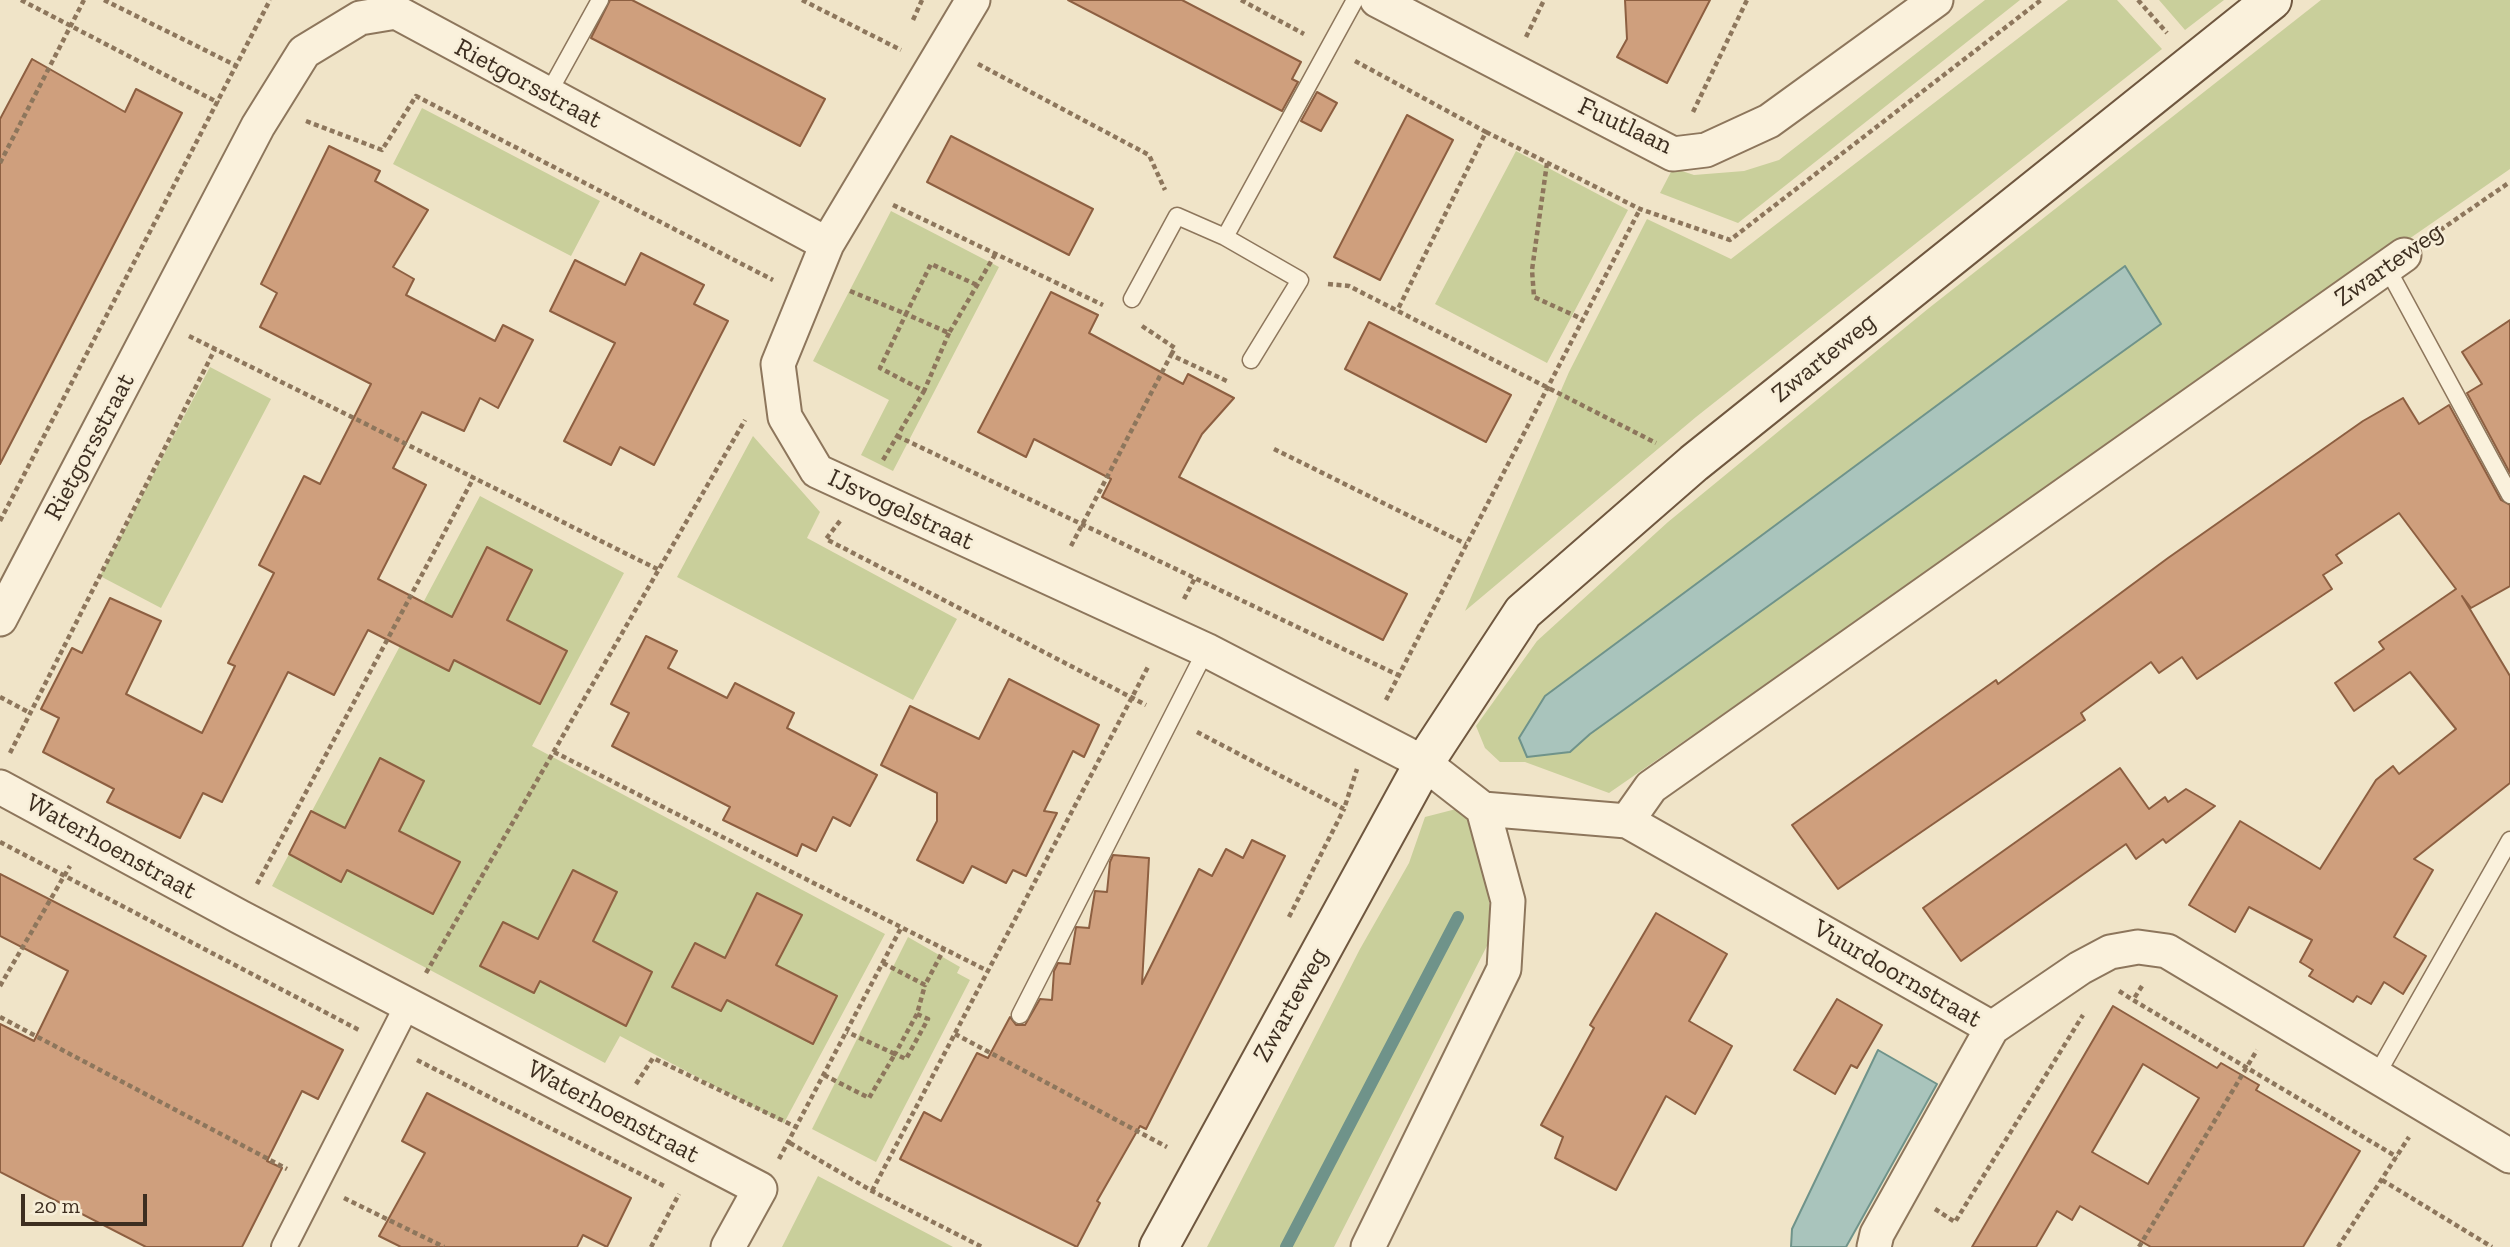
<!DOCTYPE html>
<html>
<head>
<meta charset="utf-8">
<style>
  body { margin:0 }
  #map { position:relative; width:2510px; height:1247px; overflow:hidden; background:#f0e4c8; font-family:"Zilla Slab",serif }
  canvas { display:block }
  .scale { position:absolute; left:21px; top:1194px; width:126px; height:32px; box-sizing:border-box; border:4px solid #3d2e20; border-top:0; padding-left:9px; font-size:21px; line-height:24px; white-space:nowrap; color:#3d2e20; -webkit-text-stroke:5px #f7eed8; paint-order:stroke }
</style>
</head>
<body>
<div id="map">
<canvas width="2510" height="1247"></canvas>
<div class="scale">20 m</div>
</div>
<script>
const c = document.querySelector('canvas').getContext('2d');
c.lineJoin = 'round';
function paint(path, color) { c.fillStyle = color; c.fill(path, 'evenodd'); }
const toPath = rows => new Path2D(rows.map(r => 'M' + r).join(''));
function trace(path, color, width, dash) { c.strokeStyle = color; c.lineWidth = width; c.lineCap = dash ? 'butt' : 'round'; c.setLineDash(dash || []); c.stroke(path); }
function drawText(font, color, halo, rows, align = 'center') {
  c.font = font + ' "Zilla Slab",serif'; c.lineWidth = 5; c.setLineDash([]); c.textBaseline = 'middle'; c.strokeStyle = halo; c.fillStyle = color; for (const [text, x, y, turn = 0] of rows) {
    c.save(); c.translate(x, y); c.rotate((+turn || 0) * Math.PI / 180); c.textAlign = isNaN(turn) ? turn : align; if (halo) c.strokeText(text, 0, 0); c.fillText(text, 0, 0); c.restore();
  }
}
const green = toPath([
  [1985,0,2020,0,1738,223,1660,193,1673,168,1694,175,1744,171,1779,160],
  [2068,0,2117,0,2162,49,1696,417,1465,611,1569,372,1647,219,1731,259],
  [2159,0,2224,0,2185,30],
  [2321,0,2510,0,2510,169,1609,793,1525,762,1500,762,1485,748,1476,726,1537,641,1668,522,1929,308],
  [2125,266,2160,324,1589,734,1570,752,1545,696],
  [422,108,600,201,571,256,393,164],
  [1516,151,1628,210,1547,363,1435,304],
  [891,211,999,267,893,471,861,455,889,400,813,361],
  [210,367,271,399,161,608,100,576],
  [753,436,820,512,807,538,957,619,913,700,677,577],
  [480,496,624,573,532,746,885,934,784,1123,620,1036,605,1063,272,886],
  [1460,808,1480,840,1488,885,1491,938,1334,1247,1207,1247,1360,949,1409,863,1425,817],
  [908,937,960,967,957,973,970,980,876,1162,812,1129],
  [818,1176,953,1247,782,1247]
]);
const water = toPath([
  [2125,266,2161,324,1590,734,1570,752,1527,757,1519,738,1545,696,2125,266],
  [1878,1050,1937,1084,1846,1247,1791,1247,1792,1229,1878,1050]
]);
const stream = toPath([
  [1286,1247,1458,917]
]);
const building = toPath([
  [610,0,632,0,825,99,800,146,591,38,610,0],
  [1068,0,1182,0,1301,62,1292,79,1298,82,1282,111,1068,0],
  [1625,0,1710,0,1667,83,1617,57,1627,39,1625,0],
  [32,59,125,112,136,89,182,113,0,464,0,119,32,59],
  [1317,92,1337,103,1321,131,1301,121,1317,92],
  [1407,115,1453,140,1380,280,1334,257,1407,115],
  [951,136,1093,209,1069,255,927,182,951,136],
  [329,146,380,171,375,181,428,210,393,267,414,279,406,295,495,341,503,325,533,340,498,408,480,398,464,431,422,412,393,468,426,485,378,579,452,617,487,547,532,570,507,620,567,651,540,704,454,660,449,671,368,630,334,695,288,672,222,802,203,793,180,838,107,802,114,789,43,752,59,718,41,709,72,648,82,653,110,598,161,621,126,694,202,733,235,666,228,663,274,573,259,565,304,476,320,484,371,384,260,327,277,293,261,284,329,146],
  [641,253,704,285,694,304,728,321,654,465,620,447,611,465,564,441,615,343,550,311,575,260,625,285,641,253],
  [1051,292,1098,315,1089,333,1183,384,1188,374,1234,398,1202,434,1179,477,1407,594,1383,640,1102,497,1111,479,1034,439,1026,457,978,432,1051,292],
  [2510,320,2510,473,2467,393,2482,384,2462,352,2510,320],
  [1369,322,1511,395,1486,442,1345,369,1369,322],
  [2403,398,2419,424,2449,405,2501,500,2510,505,2510,586,2471,608,2462,596,2510,676,2510,783,2414,859,2433,870,2394,937,2426,956,2403,994,2384,982,2371,1004,2357,996,2353,1002,2309,976,2313,970,2300,962,2312,940,2249,907,2235,932,2189,905,2240,821,2320,869,2376,780,2393,766,2399,774,2456,729,2410,672,2354,711,2335,683,2384,649,2379,642,2456,589,2399,513,2336,555,2342,563,2323,575,2332,589,2197,679,2182,657,2159,673,2151,662,2081,713,2085,720,1838,889,1792,825,1996,680,1998,684,2168,558,2363,421,2403,398],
  [646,636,677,651,668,668,727,698,735,683,794,713,787,728,877,775,850,826,833,817,816,851,802,844,797,856,723,820,730,807,612,746,629,713,611,704,646,636],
  [1009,679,1099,725,1084,757,1073,751,1044,811,1057,813,1026,876,1013,870,1006,883,972,866,963,883,917,860,937,821,937,793,881,765,910,706,979,739,1009,679],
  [380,758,424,781,399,831,460,862,433,914,347,870,341,882,289,854,311,811,345,828,380,758],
  [2120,768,2149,809,2165,797,2168,802,2186,789,2215,806,2166,843,2163,839,2136,859,2126,844,1961,961,1923,908,2120,768],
  [1252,840,1285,856,1146,1129,1140,1126,1097,1201,1100,1203,1077,1247,900,1159,924,1112,941,1121,977,1053,988,1058,1010,1017,1016,1025,1025,1025,1040,999,1052,1000,1054,971,1058,963,1070,964,1076,927,1089,928,1095,891,1107,892,1110,862,1113,855,1149,858,1142,984,1199,869,1212,876,1226,849,1243,858,1252,840],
  [573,870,617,892,593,941,652,972,626,1026,540,981,534,993,480,966,503,922,538,939,573,870],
  [0,874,343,1050,318,1099,302,1091,267,1161,282,1168,242,1247,146,1247,0,1172,0,1024,34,1041,68,971,0,936,0,874],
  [757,893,802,915,776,965,837,996,813,1044,727,1000,721,1011,672,987,695,943,725,958,757,893],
  [1656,913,1727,954,1689,1021,1732,1046,1695,1114,1666,1096,1616,1190,1555,1158,1563,1137,1541,1125,1594,1028,1590,1025,1656,913],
  [1837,999,1882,1025,1857,1068,1851,1065,1835,1094,1794,1070,1837,999],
  [2113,1006,2217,1068,2221,1063,2259,1085,2256,1090,2360,1151,2303,1247,2151,1247,2080,1206,2072,1220,2057,1211,2036,1247,1972,1247,2113,1006],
  [2143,1064,2199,1098,2148,1184,2092,1152,2143,1064],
  [427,1093,631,1198,607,1247,583,1235,577,1247,401,1247,379,1236,425,1153,402,1141,427,1093]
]);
const path = toPath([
  [21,0,219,103],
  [104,0,237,66],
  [802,0,901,50],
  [1241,0,1304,34],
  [2138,0,2167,33],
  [913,20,922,0],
  [1526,37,1544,0],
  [1355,61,1486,132,1397,311],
  [978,64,1149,155,1165,190],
  [1693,112,1747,0],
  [306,121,382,150,416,96,773,280],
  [1486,132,1640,209,1730,240,2041,0],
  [0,163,84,0],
  [1547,163,1532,270,1534,297,1582,319],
  [893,205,1103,305],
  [2433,235,2510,182],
  [1328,284,1349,286,1656,443],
  [850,291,906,314,931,264,977,285],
  [1142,326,1175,348,1171,355],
  [949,333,924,391,880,368,906,314,949,333,996,253],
  [189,336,659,570],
  [897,436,1398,675],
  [1274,449,1466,544],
  [883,460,924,391],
  [0,521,270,0],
  [840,521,826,539,1146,705],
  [1071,546,1171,355,1229,382],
  [1184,599,1195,578],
  [0,697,30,713],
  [1386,700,1640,209],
  [1197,732,1344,809,1357,769],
  [554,752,988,971],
  [10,753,215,349],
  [0,842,359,1030],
  [257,884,474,477],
  [1289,917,1344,809],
  [883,963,925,985,944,949],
  [426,973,745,420],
  [0,986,70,866],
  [2142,986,2133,1000,2397,1157],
  [2119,991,2133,1000],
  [917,1014,895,1054,906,1059,928,1019,917,1014,925,985],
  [0,1017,287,1169],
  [955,1034,1167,1147],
  [417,1060,664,1186],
  [824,1075,869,1098,895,1054,847,1032],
  [636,1084,653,1058,798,1128],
  [790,1143,872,1191,982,1247],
  [779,1159,901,928],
  [2382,1180,2492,1247],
  [872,1191,1149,665],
  [344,1198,444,1247],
  [1935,1209,1955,1222,2083,1015],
  [651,1247,679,1194],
  [2139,1247,2257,1050],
  [2338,1247,2409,1137]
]);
const service = toPath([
  [548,94,600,0],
  [2386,266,2510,495],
  [1132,299,1177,216,1225,237],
  [1251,360,1300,280,1225,237,1355,0],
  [1020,1015,1206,650],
  [2376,1076,2510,840]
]);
const pedestrian = toPath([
  [284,1247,408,1004]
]);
const minor = toPath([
  [973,0,827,244,778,364,785,417,817,471,1206,650,1424,763,1483,809,1508,901,1504,969,1368,1247],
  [1377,0,1673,154,1706,150,1769,121,1936,0],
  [0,619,258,126,304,52,360,18,396,12,827,244],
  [0,787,240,917,760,1189,728,1247],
  [1483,809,1627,821,1992,1028,2080,968,2110,952,2138,947,2167,951,2510,1156],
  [1627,821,1651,787,2404,255],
  [1874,1247,1877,1234,1992,1028]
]);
const secondary = toPath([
  [1159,1247,1424,763,1523,612,1694,463,2272,0]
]);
const streetNames = [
  ["Rietgorsstraat",528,84,28],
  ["Fuutlaan",1625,126,25],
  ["Zwarteweg",2389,265,-35],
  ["Zwarteweg",1824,358,-39],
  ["Rietgorsstraat",90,447,-62],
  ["IJsvogelstraat",901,510,25],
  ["Waterhoenstraat",111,847,29],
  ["Vuurdoornstraat",1897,974,30],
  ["Zwarteweg",1291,1005,-61],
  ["Waterhoenstraat",613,1112,28]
];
paint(green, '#c9cf9b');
paint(water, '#a9c4bc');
trace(water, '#6f938a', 2);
trace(stream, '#6f938a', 12);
paint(building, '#cf9f7d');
trace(building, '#8d5f41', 2);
trace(service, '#8d765c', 19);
trace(pedestrian, '#8d765c', 28);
trace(minor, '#8d765c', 37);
trace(secondary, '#6f573f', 42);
trace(path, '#8d765c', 4.5, [5, 3.5]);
trace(service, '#faf1dc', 16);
trace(pedestrian, '#faf1dc', 24);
trace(minor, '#faf1dc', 33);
trace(secondary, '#faf1dc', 38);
drawText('26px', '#3d2e20', '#f7eed8', streetNames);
</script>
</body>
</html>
